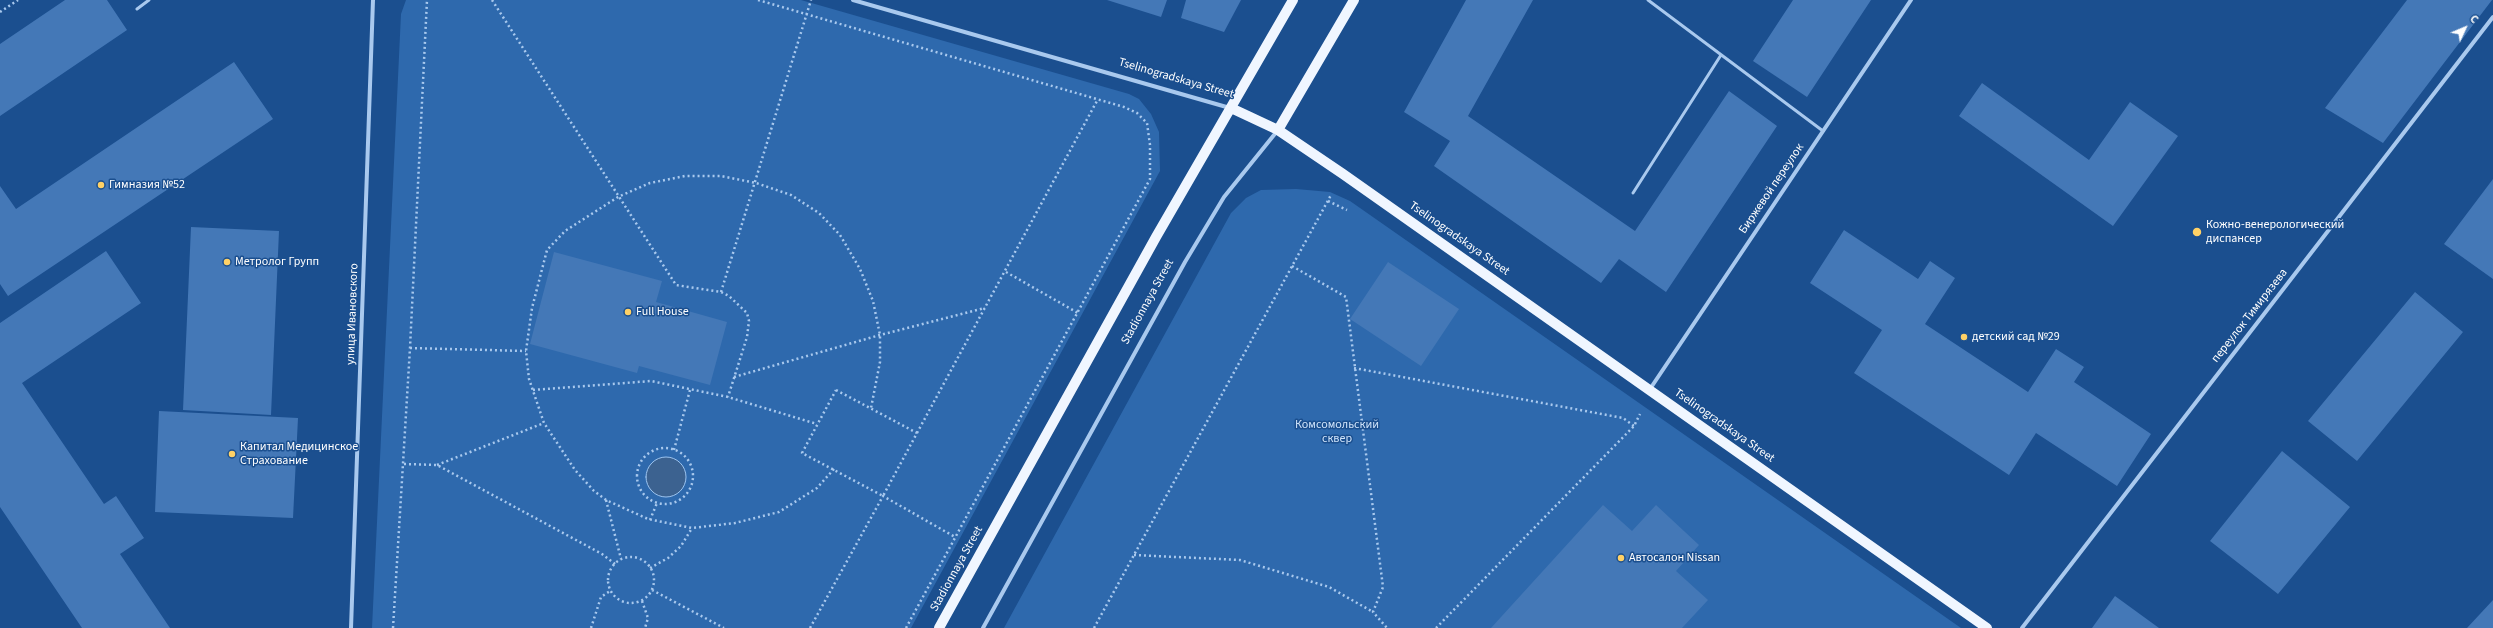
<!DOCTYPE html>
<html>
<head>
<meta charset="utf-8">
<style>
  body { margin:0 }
  #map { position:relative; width:2493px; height:628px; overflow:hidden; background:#1b4f8f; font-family:"Source Sans 3",sans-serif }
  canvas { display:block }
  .north { position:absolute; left:2445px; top:8px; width:40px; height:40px; -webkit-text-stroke:3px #1b4f8f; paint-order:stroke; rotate:46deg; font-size:11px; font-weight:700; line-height:16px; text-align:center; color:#fff }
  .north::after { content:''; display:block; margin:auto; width:14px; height:18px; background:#fff; clip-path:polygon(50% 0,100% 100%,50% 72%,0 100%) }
</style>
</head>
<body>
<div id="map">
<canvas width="2493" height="628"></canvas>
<div class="north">С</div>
</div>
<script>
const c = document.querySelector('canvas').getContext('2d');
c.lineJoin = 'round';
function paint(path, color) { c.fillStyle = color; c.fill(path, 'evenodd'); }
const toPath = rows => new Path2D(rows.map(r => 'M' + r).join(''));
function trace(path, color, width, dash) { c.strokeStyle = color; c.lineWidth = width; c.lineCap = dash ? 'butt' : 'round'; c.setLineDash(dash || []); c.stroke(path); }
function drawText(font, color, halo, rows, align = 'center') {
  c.font = font + ' "Source Sans 3",sans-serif'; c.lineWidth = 3; c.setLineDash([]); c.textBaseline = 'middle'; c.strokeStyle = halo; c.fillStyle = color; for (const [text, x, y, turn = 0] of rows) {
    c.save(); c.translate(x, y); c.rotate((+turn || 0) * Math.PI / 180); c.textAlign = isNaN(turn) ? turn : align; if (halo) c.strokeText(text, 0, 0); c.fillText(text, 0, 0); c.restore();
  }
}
const green = toPath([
  [406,0,801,0,1129,94,1139,99,1151,114,1159,132,1160,171,911,628,372,628,401,14],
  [1296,189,1330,192,1350,201,1961,628,1004,628,1231,213,1246,198,1261,190]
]);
const water = toPath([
  '646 477a20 20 0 1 1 40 0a20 20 0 1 1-40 0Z'
]);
const building = toPath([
  [65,0,107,0,127,30,0,116,0,44],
  [1107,0,1167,0,1161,17],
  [1186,0,1241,0,1224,32,1181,18],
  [1466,0,1533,0,1468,116,1635,231,1729,91,1777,126,1666,292,1619,259,1601,283,1434,166,1450,141,1404,112],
  [1793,0,1871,0,1807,97,1753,61],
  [2407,0,2492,0,2383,143,2325,108],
  [234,62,273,119,8,296,0,284,0,186,16,209],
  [1982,83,2089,160,2130,102,2178,136,2113,226,1959,116],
  [2493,179,2493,279,2444,244],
  [191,227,279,231,271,415,183,410],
  [1844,230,1918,279,1930,261,1955,278,1925,324,2028,392,2056,349,2084,367,2074,382,2151,434,2117,486,2036,433,2009,475,1854,373,1882,330,1810,283],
  [106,251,141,303,22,383,104,504,116,496,144,538,120,554,170,628,82,628,0,507,0,323],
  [554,252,662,281,656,302,727,322,710,385,639,366,637,373,530,344],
  [1388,262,1459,309,1421,366,1350,319],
  [2415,292,2463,332,2357,461,2308,421],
  [159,411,298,418,293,518,155,512],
  [2282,451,2350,507,2278,594,2210,541],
  [1603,505,1632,531,1656,505,1699,545,1676,571,1708,600,1682,628,1491,628],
  [2115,596,2159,628,2092,628],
  [2493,600,2493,628,2467,628]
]);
const path = toPath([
  [492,0,676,285,721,292,729,296,747,313,749,321,747,337,728,397],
  [758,0,1124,107,1137,113,1147,123,1150,145,1150,179,906,628],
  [0,12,18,0],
  [1328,201,1347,210],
  [1292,266,1346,297,1383,587,1373,612,1387,628],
  [1006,272,1078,313],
  [721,292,811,0],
  [410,348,526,351],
  [1354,368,1623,418,1634,426],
  [734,377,880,335,985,308],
  [533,390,651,381,728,397,817,424],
  [836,390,917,433,883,496,802,453,836,390],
  [917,433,1098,99],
  '637 476a28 28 0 1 1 56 0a28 28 0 1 1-56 0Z',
  [674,450,690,390],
  [404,464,437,465,602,554,615,564],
  [437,465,544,423],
  [834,469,817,488,779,512,735,523,692,528,648,519,606,500,594,491,575,470,544,423,529,379,526,351,532,308,547,250,565,231,618,197,650,183,685,176,721,176,756,183,791,195,819,213,840,235,860,269,873,301,880,335,880,362,871,408],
  [606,500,621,559],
  [650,520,657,503],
  [1134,555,1240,560,1329,587,1373,612],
  '608 580a23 23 0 1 1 46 0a23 23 0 1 1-46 0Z',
  [650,568,668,558,681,546,692,528],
  [652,590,724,628],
  [642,601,648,618,645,628],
  [393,628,410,348,427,0],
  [591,628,601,597,610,591],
  [810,628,883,496,955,537],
  [1094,628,1331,195],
  [1436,628,1634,426,1640,414]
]);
const service = toPath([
  [1648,0,1823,131],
  [137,9,149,0],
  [1633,193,1721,55]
]);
const minor = toPath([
  [853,0,1230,108],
  [1650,389,1911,0],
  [351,628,373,0],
  [983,628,1185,262,1224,197,1278,130],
  [2022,628,2493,17]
]);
const primary = toPath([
  [1231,108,1278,130,1343,174,1987,628],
  [1278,130,1354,0],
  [939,628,1156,237,1293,0]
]);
const markers = [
  [101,185,4,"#ffd166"],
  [2197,232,5,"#ffd166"],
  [227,262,4,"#ffd166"],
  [628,312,4,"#ffd166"],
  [1964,337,4,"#ffd166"],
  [232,454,4,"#ffd166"],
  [1621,558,4,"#ffd166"]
];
const streetNames = [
  ["Tselinogradskaya Street",1176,79,16],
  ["Биржевой переулок",1772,189,-56],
  ["Tselinogradskaya Street",1459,239,35],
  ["Stadionnaya Street",1148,302,-61],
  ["улица Ивановского",353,314,-88],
  ["переулок Тимирязева",2250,316,-52],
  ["Tselinogradskaya Street",1724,426,35],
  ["Stadionnaya Street",957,569,-61]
];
const poiNames = [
  ["Гимназия №52",109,185],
  ["Кожно-венерологический",2206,225],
  ["диспансер",2206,239],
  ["Метролог Групп",235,262],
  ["Full House",636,312],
  ["детский сад №29",1972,337],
  ["Капитал Медицинское",240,447],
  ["Страхование",240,461],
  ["Автосалон Nissan",1629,558]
];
const parkNames = [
  ["Комсомольский",1337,425],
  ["сквер",1337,439]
];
paint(green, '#2e69ad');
paint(water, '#3c6290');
trace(water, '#9cc4f0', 1);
paint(building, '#4478b7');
trace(path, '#a9c9ee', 2.5, [2, 3]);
trace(service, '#a9c9ee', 3);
trace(minor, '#a9c9ee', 4);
trace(primary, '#f0f6ff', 10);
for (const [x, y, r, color] of markers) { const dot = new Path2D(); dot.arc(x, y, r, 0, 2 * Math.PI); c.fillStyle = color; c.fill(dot); trace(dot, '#1b4f8f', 1.5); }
drawText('12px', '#fff', '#1b4f8f', streetNames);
drawText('12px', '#fff', '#1b4f8f', poiNames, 'left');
drawText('12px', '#cfe3fa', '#1b4f8f', parkNames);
</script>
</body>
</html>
